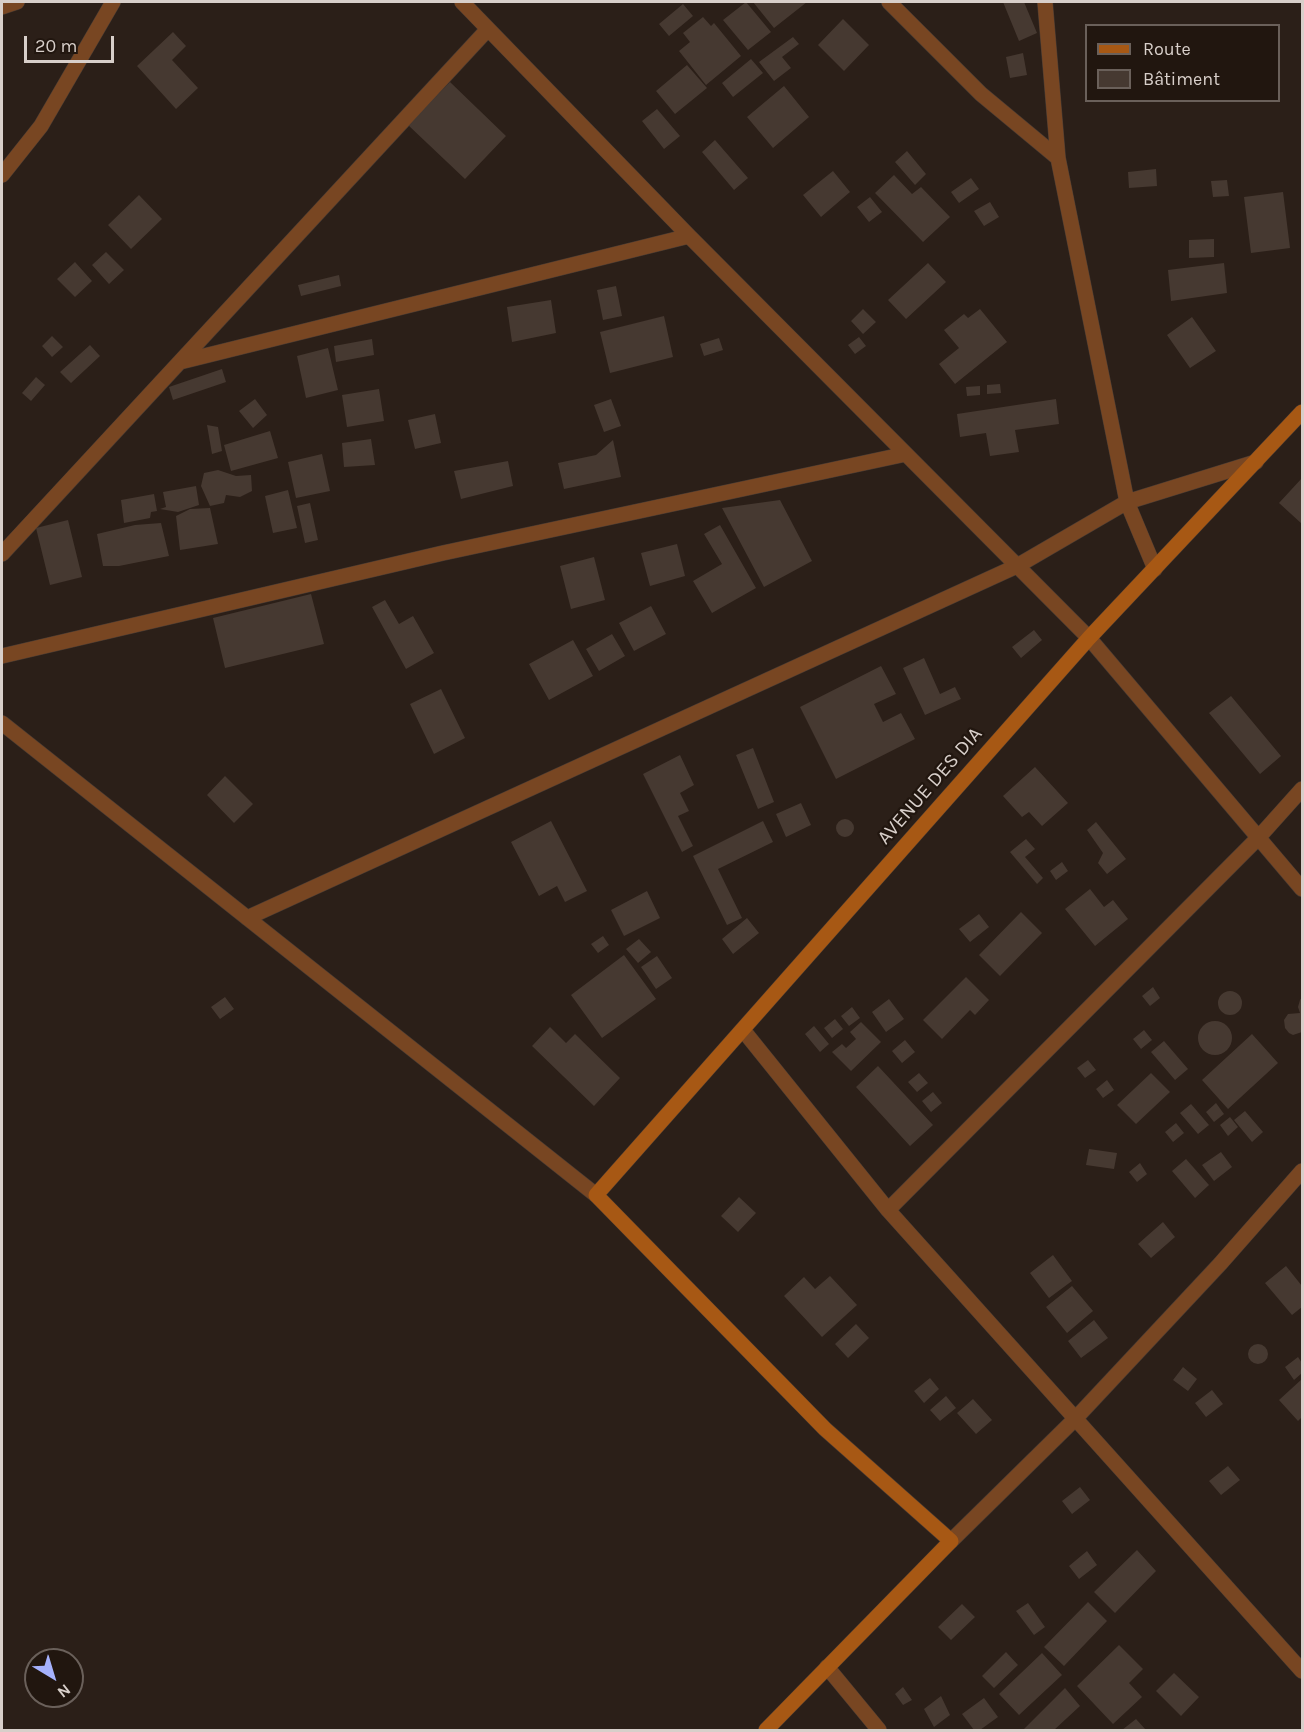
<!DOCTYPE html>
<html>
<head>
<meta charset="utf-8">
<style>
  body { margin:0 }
  #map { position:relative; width:1304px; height:1732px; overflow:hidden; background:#2b1f18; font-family:Karla,sans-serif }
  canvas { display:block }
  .frame { position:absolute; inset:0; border:3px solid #d8cfca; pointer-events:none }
  .legend { position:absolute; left:1085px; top:24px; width:195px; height:78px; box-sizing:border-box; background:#21160f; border:2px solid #6a605a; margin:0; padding:8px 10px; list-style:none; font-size:18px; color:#d8cfca }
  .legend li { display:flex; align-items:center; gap:12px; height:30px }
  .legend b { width:30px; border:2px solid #6a605a }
  .north { position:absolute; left:24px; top:1648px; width:60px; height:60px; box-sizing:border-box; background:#21160f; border:2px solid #6a605a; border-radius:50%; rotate:142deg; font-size:16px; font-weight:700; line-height:24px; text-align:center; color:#d8cfca }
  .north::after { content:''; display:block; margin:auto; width:21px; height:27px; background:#a5b1fc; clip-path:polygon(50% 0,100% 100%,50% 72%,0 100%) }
  .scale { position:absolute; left:24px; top:36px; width:90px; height:27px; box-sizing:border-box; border:3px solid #d8cfca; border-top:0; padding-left:8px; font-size:18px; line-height:21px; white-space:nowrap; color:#d8cfca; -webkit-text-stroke:4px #21160f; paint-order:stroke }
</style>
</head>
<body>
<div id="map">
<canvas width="1304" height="1732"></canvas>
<div class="frame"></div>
<ul class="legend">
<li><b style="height:8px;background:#a75814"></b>Route</li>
<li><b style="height:16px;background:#463931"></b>Bâtiment</li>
</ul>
<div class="north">N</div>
<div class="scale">20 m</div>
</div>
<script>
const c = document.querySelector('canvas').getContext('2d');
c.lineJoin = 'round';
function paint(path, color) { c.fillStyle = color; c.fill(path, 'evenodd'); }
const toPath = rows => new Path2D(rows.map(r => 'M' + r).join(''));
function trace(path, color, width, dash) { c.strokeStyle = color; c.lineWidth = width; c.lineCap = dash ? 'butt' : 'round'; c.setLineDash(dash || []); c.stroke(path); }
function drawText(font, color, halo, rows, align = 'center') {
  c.font = font + ' Karla,sans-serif'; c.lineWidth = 4.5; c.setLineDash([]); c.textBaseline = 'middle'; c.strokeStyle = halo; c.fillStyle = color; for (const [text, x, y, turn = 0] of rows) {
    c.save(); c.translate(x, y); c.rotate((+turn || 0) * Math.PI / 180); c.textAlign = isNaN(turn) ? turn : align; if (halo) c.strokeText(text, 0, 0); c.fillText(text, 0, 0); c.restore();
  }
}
const building = toPath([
  [746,2,771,32,748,50,723,20],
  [753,2,807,2,774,28],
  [1003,2,1024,2,1037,33,1019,41],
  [683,4,693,16,669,36,659,24],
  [703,17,711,26,714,23,741,56,706,85,679,51,690,42,683,33],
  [843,19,869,45,844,71,818,45],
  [173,32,186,46,172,60,198,88,176,109,137,66],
  [793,37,799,44,782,57,791,68,774,81,759,62],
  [1023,53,1027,75,1010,78,1006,57],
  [751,59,763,73,733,97,722,83],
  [687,65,707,88,675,114,656,91],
  [450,82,506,136,465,179,408,125],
  [784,86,809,117,773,148,747,117],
  [657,109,680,136,664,149,642,121],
  [715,140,748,178,734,190,702,152],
  [907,151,926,174,915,185,895,162],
  [1156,169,1157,186,1129,188,1128,172],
  [833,171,850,192,821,217,803,195],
  [894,175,912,194,921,187,950,217,923,242,875,193],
  [971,178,979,189,959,203,951,192],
  [1227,180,1229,196,1213,197,1211,181],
  [1283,192,1290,248,1251,253,1244,197],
  [139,195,162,219,131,249,108,225],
  [870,197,882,212,869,222,857,207],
  [990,202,999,217,984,226,974,211],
  [1214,239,1214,257,1189,258,1189,240],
  [106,252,124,270,109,284,92,265],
  [75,262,92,281,75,297,57,279],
  [928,263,946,282,906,319,888,300],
  [1224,263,1227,293,1171,301,1168,270],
  [339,275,341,286,301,296,298,285],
  [616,286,622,316,603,320,597,290],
  [551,300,556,333,512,342,507,307],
  [863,309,876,322,863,334,851,321],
  [980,309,1007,342,955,384,939,364,959,348,944,330,964,314,968,318],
  [664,316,673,357,610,373,600,332],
  [1192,317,1216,351,1190,368,1167,335],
  [52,336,63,347,52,357,42,346],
  [859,337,866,346,855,354,848,345],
  [719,338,723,350,704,356,700,344],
  [372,339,374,355,336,362,334,346],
  [90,345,100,356,71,383,60,372],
  [328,348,338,390,306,398,297,356],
  [222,369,226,382,173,400,169,387],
  [36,377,45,385,31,401,22,393],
  [1000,384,1001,393,987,394,987,385],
  [980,386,980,395,967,396,966,387],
  [379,389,384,421,347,427,342,395],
  [255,399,267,415,253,428,239,411],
  [611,399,621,426,604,432,594,405],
  [1056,399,1059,424,1015,430,1019,452,990,456,986,433,960,437,957,414],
  [435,414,441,443,415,449,408,420],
  [207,425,218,427,222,451,212,454],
  [270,431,278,458,231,471,224,445],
  [371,439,375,465,344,467,342,443],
  [613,440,621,477,564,489,558,463,596,455],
  [322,454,330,491,296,498,288,462],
  [508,461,513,486,461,499,454,471],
  [218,470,236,476,251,475,252,491,240,497,226,495,224,503,210,506,201,486,204,473],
  [1302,478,1302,524,1279,503],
  [196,486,199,505,178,512,160,509,166,507,163,492],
  [288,490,297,528,273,533,265,496],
  [154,494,157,511,151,512,150,518,124,523,121,500],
  [780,500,812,561,764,587,722,508],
  [310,503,318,540,305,543,297,506],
  [210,508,218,544,180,550,176,516,190,509],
  [68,520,82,577,50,585,36,528],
  [161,523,169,556,119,566,103,566,97,534,135,525],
  [720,525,756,588,712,613,693,581,722,564,704,534],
  [677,544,685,576,650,586,641,553],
  [594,557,605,600,571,609,560,566],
  [311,594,324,644,225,668,213,618],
  [385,600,399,624,413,616,434,653,406,669,372,607],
  [651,606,666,634,634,651,619,623],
  [1034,630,1042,640,1021,658,1012,647],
  [612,634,625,656,599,671,586,649],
  [573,640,593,676,549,700,529,664],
  [924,658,940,694,955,687,961,699,925,715,903,668],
  [881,666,896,694,874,704,883,722,901,713,915,739,836,779,800,707],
  [441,689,465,738,434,754,410,704],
  [1231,696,1281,756,1260,774,1209,713],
  [753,748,774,802,758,809,736,755],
  [680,755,694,785,680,793,689,811,678,816,693,846,682,852,643,774],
  [1035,767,1068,803,1042,826,1029,812,1022,817,1003,796],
  [225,776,253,804,234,823,207,795],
  [801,803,811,825,786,837,776,814],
  '836 828a9 9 0 1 1 18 0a9 9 0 1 1-18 0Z',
  [551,821,587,891,565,902,557,886,539,896,511,842],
  [763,821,773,842,718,869,742,918,727,925,693,856],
  [1096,822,1126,859,1107,874,1098,863,1103,853,1087,830],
  [1026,839,1035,849,1025,857,1043,878,1037,884,1010,852],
  [1062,862,1068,871,1056,880,1050,871],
  [1090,889,1104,907,1113,900,1128,919,1095,946,1065,909],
  [647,891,660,918,624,936,611,910],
  [1021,912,1042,933,1000,976,979,955],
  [979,914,989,927,970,942,959,929],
  [747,918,759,933,733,954,722,939],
  [603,936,609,945,598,953,591,944],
  [639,939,651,952,638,963,626,949],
  [624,955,656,999,602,1038,571,995],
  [657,956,672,978,656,989,641,967],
  [966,977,989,1000,975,1015,970,1010,942,1039,923,1020],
  [1153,987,1160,998,1150,1006,1142,996],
  '1218 1003a12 12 0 1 1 24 0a12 12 0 1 1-24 0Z',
  [225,997,234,1009,220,1019,211,1007],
  [1302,997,1302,1032,1293,1035,1289,1033,1285,1028,1284,1020,1288,1014,1300,1013,1298,1007,1300,1000],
  [889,999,904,1019,886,1032,872,1012],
  [852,1007,860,1018,849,1026,841,1016],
  [835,1019,843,1029,832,1038,824,1028],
  '1198 1038a17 17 0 1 1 34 0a17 17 0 1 1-34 0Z',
  [861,1022,881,1042,851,1071,832,1052,842,1044,846,1048,856,1039,850,1032],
  [814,1026,829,1044,820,1052,805,1034],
  [550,1027,566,1043,575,1034,620,1078,594,1106,532,1046],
  [1144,1030,1152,1040,1141,1049,1133,1039],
  [1252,1034,1278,1063,1228,1109,1202,1080],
  [905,1040,915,1052,902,1063,892,1051],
  [1164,1041,1188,1069,1175,1080,1151,1052],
  [1088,1060,1096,1070,1085,1078,1077,1068],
  [878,1066,933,1125,910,1146,856,1087],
  [919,1073,928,1083,917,1092,908,1082],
  [1151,1073,1170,1092,1136,1124,1117,1105],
  [1107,1080,1114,1090,1103,1098,1096,1089],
  [933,1092,942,1103,931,1112,922,1101],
  [1216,1103,1224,1114,1214,1122,1206,1112],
  [1191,1104,1209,1125,1198,1134,1180,1113],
  [1245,1111,1263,1132,1252,1142,1234,1120],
  [1230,1117,1238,1127,1228,1136,1220,1125],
  [1176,1123,1184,1133,1173,1142,1165,1132],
  [1089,1149,1117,1153,1114,1169,1086,1165],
  [1221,1152,1232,1167,1214,1181,1202,1165],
  [1186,1159,1209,1185,1195,1198,1172,1171],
  [1140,1163,1147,1174,1137,1182,1129,1172],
  [739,1197,756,1213,738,1232,721,1216],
  [1163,1222,1175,1237,1151,1258,1138,1244],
  [1053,1255,1072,1281,1049,1298,1030,1273],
  [1286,1266,1302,1286,1302,1307,1292,1315,1265,1283],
  [830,1276,857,1305,822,1337,784,1296,804,1277,815,1289],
  [1072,1286,1093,1311,1067,1333,1046,1307],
  [1094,1320,1108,1338,1081,1358,1068,1341],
  [856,1324,869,1338,848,1358,835,1344],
  '1248 1354a10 10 0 1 1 20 0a10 10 0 1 1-20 0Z',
  [1298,1357,1302,1363,1302,1373,1294,1380,1285,1367],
  [1183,1367,1197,1379,1188,1391,1173,1380],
  [930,1378,939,1389,924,1403,914,1391],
  [1302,1379,1302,1417,1298,1421,1279,1400],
  [1212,1390,1223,1404,1206,1417,1195,1403],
  [946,1396,956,1408,940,1421,930,1410],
  [973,1399,992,1420,976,1434,957,1413],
  [1228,1466,1240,1480,1221,1495,1209,1481],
  [1080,1487,1090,1500,1072,1514,1062,1501],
  [1137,1550,1156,1571,1115,1613,1094,1592],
  [1087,1551,1097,1565,1079,1579,1069,1566],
  [1088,1602,1107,1621,1064,1666,1044,1647],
  [1028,1603,1045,1627,1034,1635,1016,1611],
  [962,1604,975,1617,951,1640,938,1627],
  [1119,1645,1143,1669,1129,1683,1142,1697,1113,1724,1077,1686],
  [1006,1652,1018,1665,994,1688,982,1676],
  [1042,1653,1062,1675,1019,1715,999,1694],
  [1174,1673,1199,1697,1181,1716,1156,1691],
  [903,1687,912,1700,903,1705,895,1694],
  [1065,1688,1080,1706,1054,1730,1023,1730],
  [941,1696,950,1715,934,1727,924,1709],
  [984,1698,998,1717,980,1730,974,1730,962,1714],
  [1136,1719,1146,1730,1122,1730]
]);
const street = toPath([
  [462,2,689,236,1089,638,1302,889],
  [889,2,981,94,1058,158],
  [1045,2,1058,158,1127,502,1155,569],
  [2,7,17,2],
  [2,175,41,126,113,2],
  [180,362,689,236],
  [2,554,488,29],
  [2,656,443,553,906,454],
  [2,723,596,1195],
  [247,918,1017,566,1127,502,1256,462],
  [743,1030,888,1210,1302,1671],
  [888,1210,1259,837,1302,789],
  [951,1541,1075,1419,1220,1264,1302,1171],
  [827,1667,879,1730]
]);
const secondary = toPath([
  [766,1730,951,1541,825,1429,596,1195,1089,638,1302,412]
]);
const streetNames = [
  ["AVENUE DES DIA",930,786,-49]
];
paint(building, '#463931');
trace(street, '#473b34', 16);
trace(secondary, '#473b34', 16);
trace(street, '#784622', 15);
trace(secondary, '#a75814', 15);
drawText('20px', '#d8cfca', '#21160f', streetNames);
</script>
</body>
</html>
